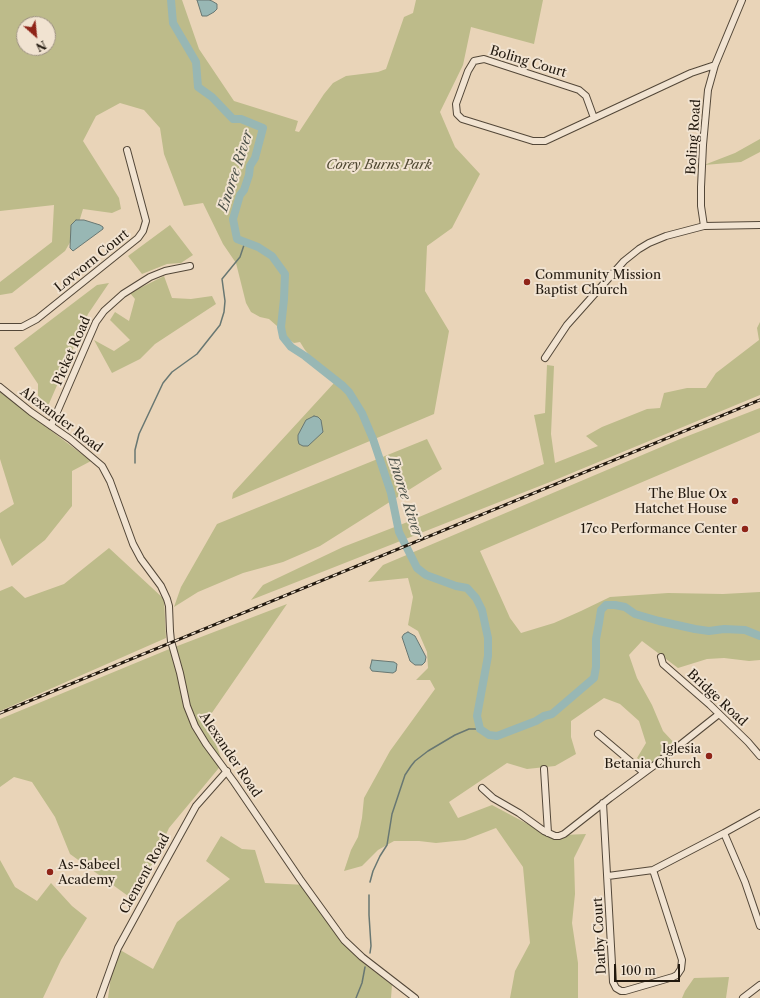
<!DOCTYPE html>
<html>
<head>
<meta charset="utf-8">
<style>
  body { margin:0 }
  #map { position:relative; width:760px; height:998px; overflow:hidden; background:#e9d4b8; font-family:"Libre Caslon Text",serif }
  canvas { display:block }
  .north { position:absolute; left:16px; top:16px; width:40px; height:40px; box-sizing:border-box; background:#f1e3d1; border:1px solid #9e9283; border-radius:50%; rotate:153deg; font-size:11px; font-weight:700; line-height:16px; text-align:center; color:#21180e }
  .north::after { content:''; display:block; margin:auto; width:14px; height:18px; background:#8f2418; clip-path:polygon(50% 0,100% 100%,50% 72%,0 100%) }
  .scale { position:absolute; left:614px; top:964px; width:66px; height:18px; box-sizing:border-box; border:2px solid #21180e; border-top:0; padding-left:5px; font-size:12px; line-height:14px; white-space:nowrap; color:#21180e; -webkit-text-stroke:3px #f1e3d1; paint-order:stroke }
</style>
</head>
<body>
<div id="map">
<canvas width="760" height="998"></canvas>
<div class="north">N</div>
<div class="scale">100 m</div>
</div>
<script>
const c = document.querySelector('canvas').getContext('2d');
c.lineJoin = 'round';
function paint(path, color) { c.fillStyle = color; c.fill(path, 'evenodd'); }
const toPath = rows => new Path2D(rows.map(r => 'M' + r).join(''));
function trace(path, color, width, dash) { c.strokeStyle = color; c.lineWidth = width; c.lineCap = dash ? 'butt' : 'round'; c.setLineDash(dash || []); c.stroke(path); }
function drawText(font, color, halo, rows, align = 'center') {
  c.font = font + ' "Libre Caslon Text",serif'; c.lineWidth = 4; c.setLineDash([]); c.textBaseline = 'middle'; c.strokeStyle = halo; c.fillStyle = color; for (const [text, x, y, turn = 0] of rows) {
    c.save(); c.translate(x, y); c.rotate((+turn || 0) * Math.PI / 180); c.textAlign = isNaN(turn) ? turn : align; if (halo) c.strokeText(text, 0, 0); c.fillText(text, 0, 0); c.restore();
  }
}
const green = toPath([
  [0,0,182,0,199,49,234,101,298,121,295,131,299,132,324,94,333,83,346,76,378,72,386,69,404,17,413,13,416,0,543,0,534,44,471,27,463,65,440,112,455,147,480,174,452,228,427,246,425,291,449,331,434,414,232,499,233,493,334,383,305,350,300,342,294,343,284,336,277,326,269,319,260,317,251,312,246,303,236,263,223,244,203,203,184,206,164,154,160,128,144,110,120,103,96,116,83,141,119,198,121,209,112,213,83,209,76,232,65,251,12,293,0,295,0,282,52,242,54,205,0,211],
  [24,24,48,24,48,48,24,48],
  [760,139,760,152,741,162,704,165,735,153],
  [170,225,193,255,181,263,167,264,142,274,128,256],
  [164,276,172,298,191,299,212,296,216,304,155,344,140,359,112,373,94,340,114,351,130,340,110,320,115,312,129,321,135,299,130,293],
  [109,283,88,314,48,406,38,402,38,384,14,348,97,285],
  [760,322,760,395,555,480,251,600,263,585,343,547,405,523,544,464,534,415,545,413,547,365,554,366,551,434,555,463,598,446,586,436,602,427,647,409,660,408,664,393,687,388,706,388,716,373,759,340,757,328],
  [0,392,91,461,72,471,72,506,45,540,12,566,0,538,0,513,14,504,0,459],
  [760,408,760,432,480,551,510,618,521,633,554,623,581,611,610,597,668,593,723,594,760,592,760,660,749,661,724,658,707,659,678,668,642,641,629,655,637,678,652,705,663,731,676,745,649,768,637,758,646,743,639,721,620,704,604,698,571,721,571,737,576,754,555,766,527,769,507,763,449,802,458,818,492,805,552,837,563,835,586,834,574,858,575,894,572,923,578,963,578,998,510,998,515,971,530,943,523,867,496,828,465,840,436,843,419,841,394,841,378,850,362,866,344,871,351,850,358,837,362,818,364,798,390,751,435,689,430,680,416,680,428,668,427,652,418,631,408,625,413,597,408,578,368,582,383,565,680,439],
  [427,439,442,469,320,546,283,562,243,573,198,592,174,607,181,587,217,524],
  [109,548,164,599,166,638,0,711,0,591,12,586,25,598,64,584],
  [287,604,207,720,223,763,169,828,135,901,70,854,55,817,32,782,14,777,0,787,0,719,167,650],
  [221,836,242,849,255,850,265,883,307,885,323,917,367,966,392,985,391,998,108,998,115,947,153,969,177,922,230,879,206,861],
  [0,860,15,887,37,901,51,883,72,906,87,918,61,960,43,998,0,998],
  [729,977,726,998,682,998,685,991,694,978]
]);
const water = toPath([
  [197,0,209,0,212,1,217,4,217,9,214,12,207,16,202,16,197,0],
  [76,220,84,220,100,225,103,227,103,229,73,251,70,248,71,225,76,220],
  [314,416,318,417,321,420,323,432,308,446,303,446,299,444,298,440,298,435,306,420,314,416],
  [408,632,415,636,426,657,425,662,422,665,415,665,410,661,402,637,404,634,408,632],
  [372,660,394,662,397,664,396,671,393,673,372,671,370,668,372,660]
]);
const stream = toPath([
  [135,463,135,450,139,434,163,383,172,372,197,354,220,325,224,312,225,301,222,279,240,257,245,242],
  [370,882,373,871,380,856,387,845,392,814,405,775,411,766,415,761,428,751,455,735,469,729,480,729],
  [369,895,369,915,371,946,370,953],
  [356,998,362,983,365,967]
]);
const river = toPath([
  [171,0,173,23,196,62,198,87,212,97,233,119,241,119,263,128,255,158,250,166,249,175,244,190,240,195,233,219,237,239,258,247,272,256,285,274,284,299,281,327,283,337,291,347,305,356,343,386,349,392,362,413,373,439,391,493,399,532,417,568,426,575,456,586,467,588,476,598,482,610,488,638,488,656,477,716,480,729,489,735,497,736,536,721,544,716,552,714,594,678,596,667,596,639,599,623,601,610,606,605,615,605,625,607,635,614,659,621,695,629,709,631,724,629,745,630,760,636]
]);
const minor = toPath([
  [594,118,586,96,579,90,484,59,474,61,468,71,456,104,457,114,462,119,533,141,545,141,691,73,715,65],
  [704,226,701,206,701,187,703,145,708,90,715,65,742,0],
  [0,327,22,327,37,319,138,238,143,231,146,221,127,150],
  [545,358,567,325,624,261,639,249,649,243,666,236,704,226,760,225],
  [0,387,31,412,70,439,102,466,110,481,133,544,141,559,161,586,167,599,169,606,170,631,171,641,180,673,187,706,195,726,206,744,234,782,300,879,344,940,362,957,415,998],
  [51,426,96,322,104,311,123,294,150,277,165,271,190,266],
  [661,657,663,664,710,705,748,742,760,756],
  [598,734,643,772],
  [544,769,548,833],
  [482,788,493,798,519,813,544,831,555,836,559,836,564,834,610,798,656,764,719,714],
  [603,803,613,982,616,988,621,991,625,991,673,977,677,975,681,969,682,960,653,870],
  [760,813,724,833,745,882,760,926],
  [608,876,653,870,724,833],
  [100,998,118,948,159,873,196,806,227,771],
  [743,998,760,985]
]);
const rail = toPath([
  [0,713,760,400]
]);
const markers = [
  [527,282,4,"#8f2418"],
  [735,501,4,"#8f2418"],
  [745,529,4,"#8f2418"],
  [709,756,4,"#8f2418"],
  [50,872,4,"#8f2418"]
];
const streetNames = [
  ["Boling Court",528,62,17],
  ["Boling Road",694,137,-86],
  ["Lovvorn Court",92,261,-39],
  ["Picket Road",72,351,-66],
  ["Alexander Road",61,420,37],
  ["Bridge Road",717,698,43],
  ["Alexander Road",230,755,56],
  ["Clement Road",145,874,-61],
  ["Darby Court",600,936,-93]
];
const parkNames = [
  ["Corey Burns Park",379,165]
];
const poiNames = [
  ["Community Mission",535,275,"left"],
  ["Baptist Church",535,290,"left"],
  ["The Blue Ox",727,494],
  ["Hatchet House",727,509],
  ["17co Performance Center",737,529],
  ["Iglesia",701,749],
  ["Betania Church",701,764],
  ["As-Sabeel",58,865,"left"],
  ["Academy",58,880,"left"]
];
const waterNames = [
  ["Enoree River",236,171,-72],
  ["Enoree River",405,497,72]
];
paint(green, '#bdbb8a');
paint(water, '#98b7b4');
trace(water, '#687772', 1);
trace(stream, '#687772', 1.5);
trace(river, '#98b7b4', 8);
trace(minor, '#534738', 8);
trace(minor, '#f1e3d1', 6);
trace(rail, '#21180e', 3);
trace(rail, '#f1e3d1', 1.5, [4.5]);
for (const [x, y, r, color] of markers) { const dot = new Path2D(); dot.arc(x, y, r, 0, 2 * Math.PI); c.fillStyle = color; c.fill(dot); trace(dot, '#f1e3d1', 1.5); }
drawText('13px', '#21180e', '#f1e3d1', streetNames);
drawText('italic 13px', '#504933', '#f1e3d1', parkNames);
drawText('13px', '#21180e', '#f1e3d1', poiNames, 'right');
drawText('italic 14px', '#4b5048', '#f1e3d1', waterNames);
</script>
</body>
</html>
